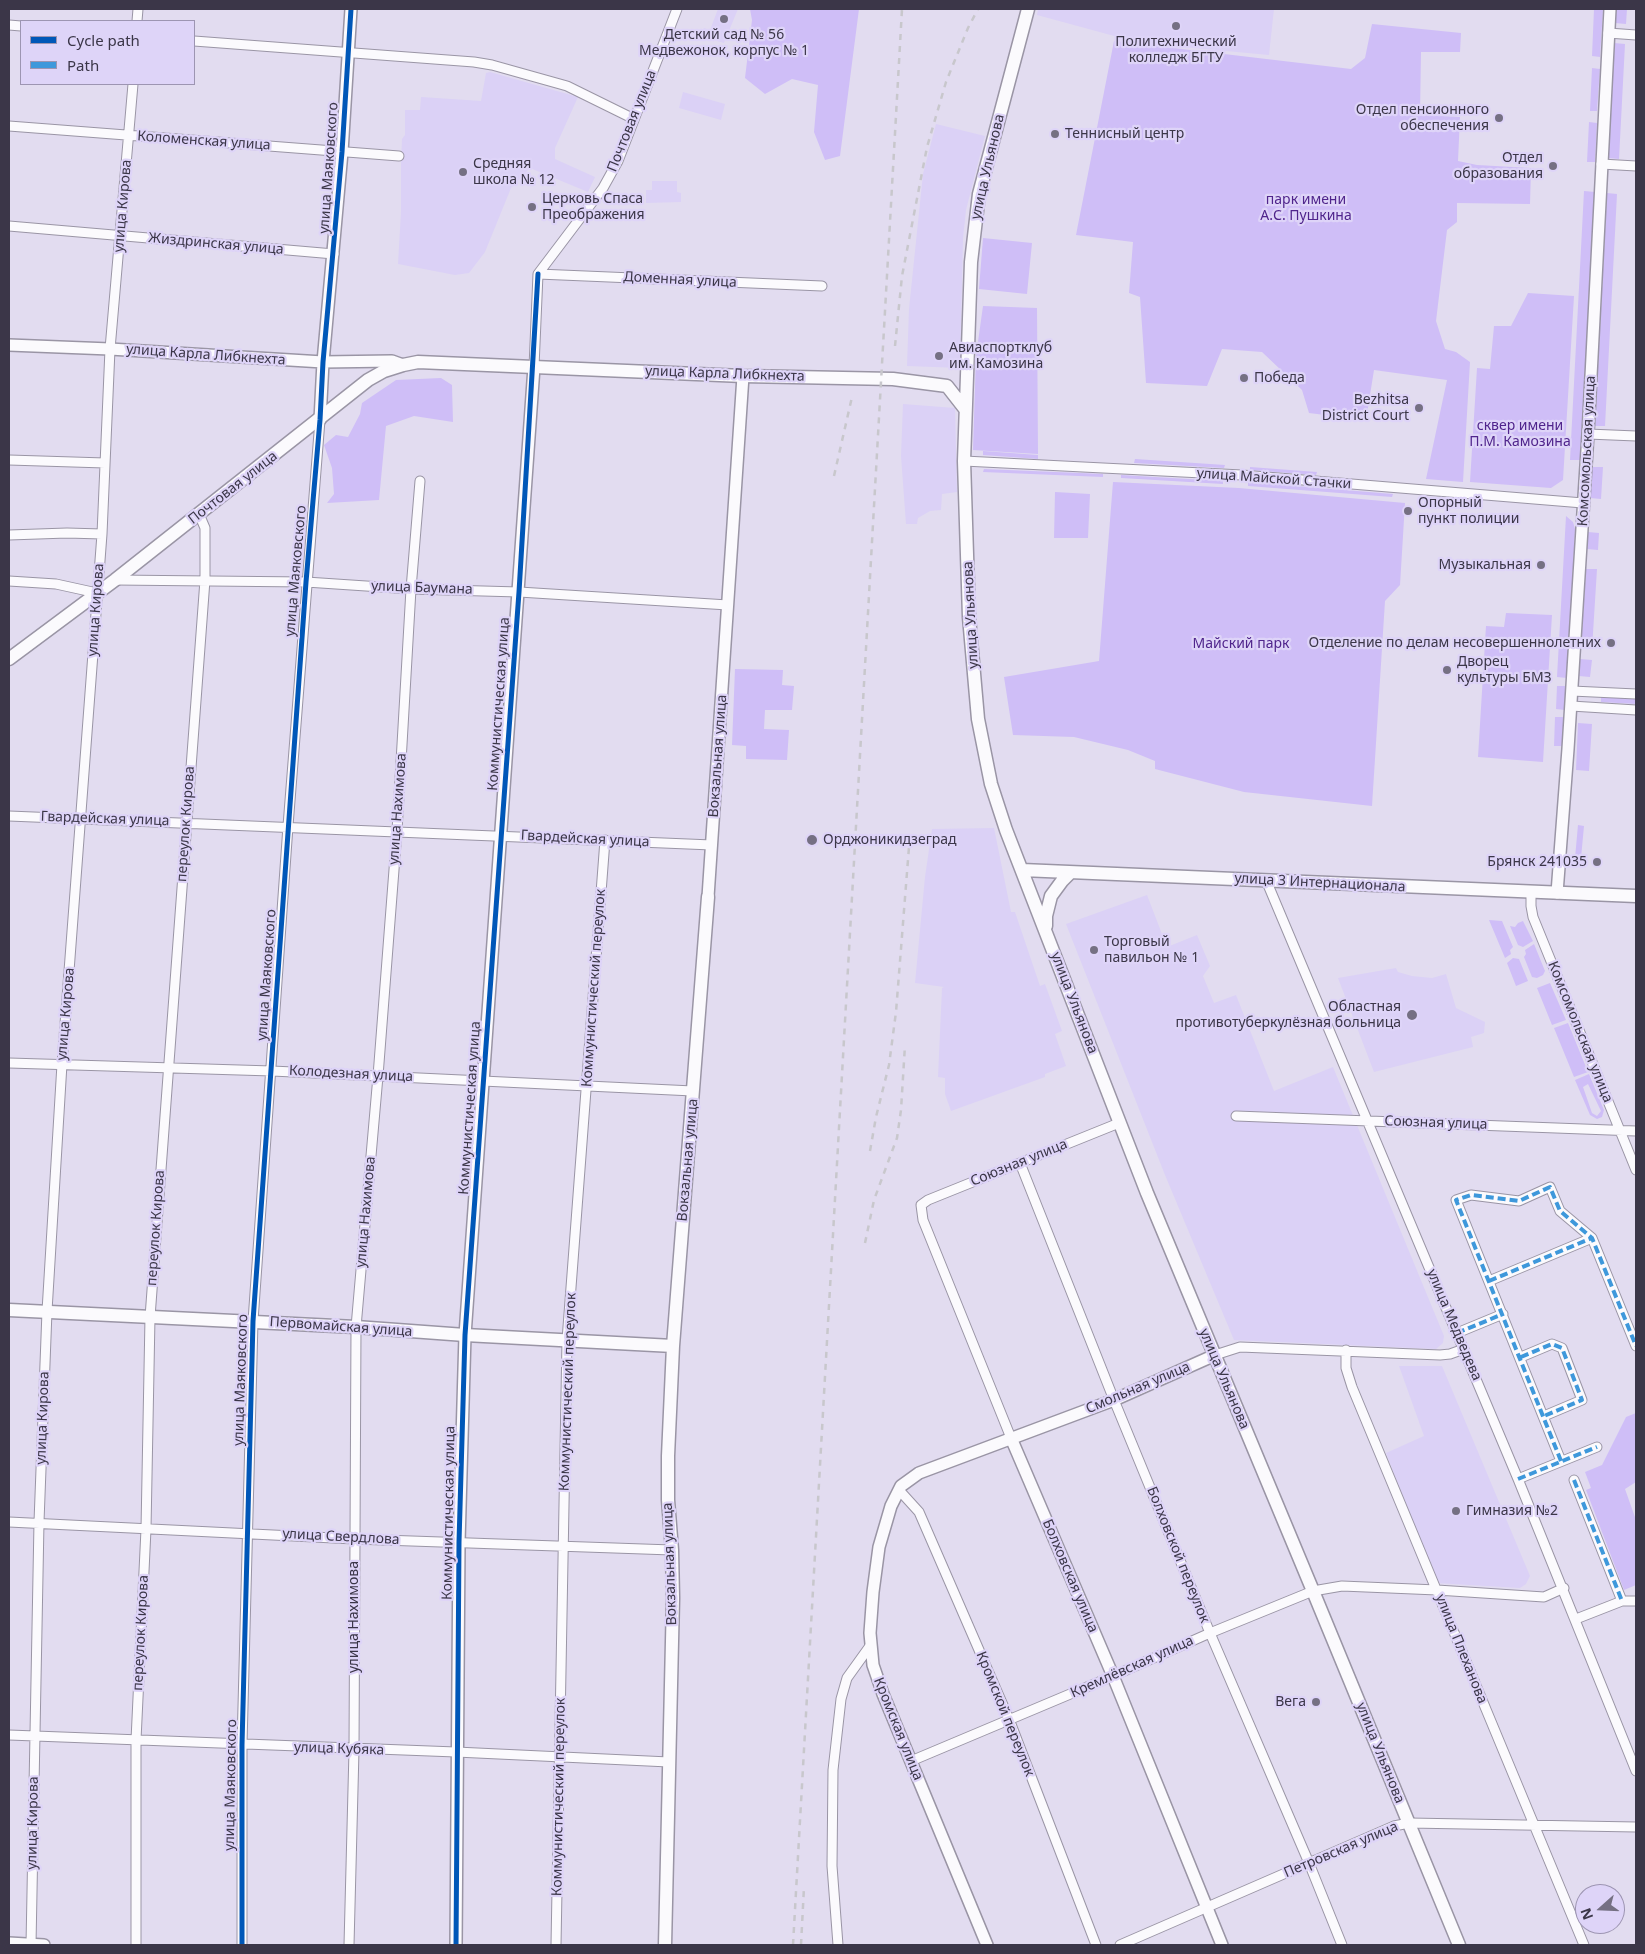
<!DOCTYPE html>
<html>
<head>
<meta charset="utf-8">
<style>
  body { margin:0 }
  #map { position:relative; width:1645px; height:1954px; overflow:hidden; background:#e2dcf0; font-family:"Noto Sans",sans-serif }
  canvas { display:block }
  .frame { position:absolute; inset:0; border:10px solid #3b3648; pointer-events:none }
  .legend { position:absolute; left:20px; top:20px; width:175px; height:65px; box-sizing:border-box; background:#ded4f8; border:1px solid #9d95b2; margin:0; padding:6px 9px; list-style:none; font-size:15px; color:#3b3648 }
  .legend li { display:flex; align-items:center; gap:10px; height:25px }
  .legend b { width:25px; border:1px solid #9d95b2 }
  .north { position:absolute; left:1575px; top:1884px; width:50px; height:50px; box-sizing:border-box; background:#ded4f8; border:1px solid #9d95b2; border-radius:50%; rotate:250deg; font-size:14px; font-weight:700; line-height:20px; text-align:center; color:#3b3648 }
  .north::after { content:''; display:block; margin:auto; width:18px; height:22px; background:#757083; clip-path:polygon(50% 0,100% 100%,50% 72%,0 100%) }
</style>
</head>
<body>
<div id="map">
<canvas width="1645" height="1954"></canvas>
<div class="frame"></div>
<ul class="legend">
<li><b style="height:6px;background:#0057b8"></b>Cycle path</li>
<li><b style="height:6px;background:#3e98db"></b>Path</li>
</ul>
<div class="north">N</div>
</div>
<script>
const c = document.querySelector('canvas').getContext('2d');
c.lineJoin = 'round';
function paint(path, color) { c.fillStyle = color; c.fill(path, 'evenodd'); }
const toPath = rows => new Path2D(rows.map(r => 'M' + r).join(''));
function trace(path, color, width, dash) { c.strokeStyle = color; c.lineWidth = width; c.lineCap = dash ? 'butt' : 'round'; c.setLineDash(dash || []); c.stroke(path); }
function drawText(font, color, halo, rows, align = 'center') {
  c.font = font + ' "Noto Sans",sans-serif'; c.lineWidth = 4.5; c.setLineDash([]); c.textBaseline = 'middle'; c.strokeStyle = halo; c.fillStyle = color; for (const [text, x, y, turn = 0] of rows) {
    c.save(); c.translate(x, y); c.rotate((+turn || 0) * Math.PI / 180); c.textAlign = isNaN(turn) ? turn : align; if (halo) c.strokeText(text, 0, 0); c.fillText(text, 0, 0); c.restore();
  }
}
const built = toPath([
  [718,9,738,9,724,43,701,36,704,28,710,30],
  [1038,9,1274,9,1269,55,1140,43,1037,15],
  [490,72,578,97,555,148,555,159,595,177,588,192,530,168,511,188,485,252,469,273,455,275,398,264,401,212,401,162,402,139,405,135,405,110,420,110,421,97,481,101,486,73],
  [683,92,725,104,721,120,679,108],
  [936,124,985,136,966,210,963,238,960,368,907,366,909,309,923,174],
  [652,181,677,181,677,192,681,193,681,202,646,203,646,190,652,190],
  [903,404,955,408,957,492,942,494,941,510,930,511,918,518,917,524,906,524,901,456],
  [994,828,1011,912,1015,912,1040,986,1045,984,1062,1031,1055,1034,1066,1066,1045,1074,1045,1077,951,1111,945,1094,945,1078,938,1077,942,988,944,987,915,983,925,877,932,829],
  [1147,895,1167,947,1197,935,1210,966,1203,976,1214,1003,1236,995,1274,1091,1333,1067,1444,1336,1443,1343,1436,1349,1234,1340,1165,1175,1066,924],
  [1396,968,1398,972,1412,976,1432,978,1446,974,1456,1008,1485,1022,1484,1033,1471,1037,1473,1047,1374,1072,1338,978],
  [1399,1366,1442,1366,1530,1576,1526,1584,1520,1588,1436,1583,1386,1453,1424,1436]
]);
const green = toPath([
  [750,9,859,9,840,156,825,160,814,132,818,85,792,79,765,94,745,78,752,20],
  [1594,9,1603,9,1600,57,1592,56],
  [1615,9,1627,9,1626,24,1615,23],
  [1372,24,1461,33,1460,52,1421,52,1420,115,1460,117,1458,161,1477,165,1531,168,1530,204,1457,203,1457,222,1447,230,1436,321,1445,349,1456,352,1470,362,1463,482,1426,479,1447,380,1374,370,1366,420,1309,413,1302,390,1262,352,1222,349,1207,386,1146,383,1140,297,1129,293,1133,242,1076,235,1114,41,1351,69,1365,58],
  [1614,43,1625,44,1619,159,1608,158],
  [1592,68,1600,69,1597,111,1590,111],
  [1589,122,1597,123,1595,162,1587,162],
  [1584,191,1595,192,1580,460,1570,460],
  [1607,193,1617,194,1605,426,1595,426],
  [983,238,1032,243,1027,294,979,289],
  [1528,293,1574,296,1563,480,1551,488,1470,482,1477,368,1490,369,1494,326,1511,326],
  [983,306,1037,308,1038,454,973,450,976,356],
  [441,378,452,385,453,422,414,416,386,426,379,500,327,503,334,494,332,468,324,445,336,435,348,437,360,414,362,403,396,380],
  [983,451,1038,455,1038,459,983,455],
  [1135,459,1225,465,1224,468,1134,463],
  [1250,467,1317,472,1316,475,1250,470],
  [1592,467,1603,467,1601,499,1590,498],
  [984,469,1103,474,1103,477,983,472],
  [1121,475,1223,481,1223,484,1121,478],
  [1113,482,1239,488,1405,503,1400,585,1385,601,1372,806,1244,792,1155,769,1155,761,1128,750,1074,737,1013,735,1004,677,1099,661],
  [1248,482,1393,494,1392,497,1248,486],
  [1055,492,1090,494,1088,538,1054,538],
  [1566,516,1573,522,1575,529,1567,678,1557,677],
  [1588,532,1599,533,1598,550,1587,549],
  [1586,569,1597,569,1592,649,1581,648],
  [1506,613,1552,615,1543,762,1478,757,1486,626,1504,627],
  [1580,659,1592,660,1590,677,1579,676],
  [735,669,783,670,782,685,794,686,792,710,765,710,764,729,789,730,787,760,746,759,746,746,732,745],
  [1557,686,1566,686,1565,710,1556,709],
  [1601,696,1636,698,1636,704,1601,702],
  [1555,717,1564,717,1562,746,1554,746],
  [1578,723,1592,724,1589,771,1576,770],
  [1578,825,1584,826,1581,858,1575,858],
  [1489,920,1502,921,1513,947,1510,950,1511,954,1505,958],
  [1523,921,1533,941,1523,947,1518,945,1510,926,1515,927,1518,923],
  [1534,944,1545,971,1543,975,1537,978,1532,977,1524,957,1526,954,1525,950],
  [1513,958,1519,959,1528,981,1516,986,1507,963],
  [1550,983,1566,1020,1552,1025,1537,988],
  [1568,1023,1588,1072,1574,1077,1554,1028],
  [1589,1074,1604,1110,1602,1117,1597,1119,1590,1115,1575,1080],
  [1588,1084,1601,1111,1597,1116,1592,1113,1583,1087],
  [1636,1413,1636,1482,1625,1489,1636,1520,1636,1585,1624,1590,1586,1490,1591,1488,1585,1472,1602,1465,1626,1417]
]);
const minor = toPath([
  [137,21,138,9],
  [9,25,21,26],
  [1608,33,1636,35],
  [194,41,474,62,492,65,567,86,634,119],
  [9,126,399,156],
  [1601,164,1636,166],
  [9,226,334,254],
  [538,274,603,188,618,161,677,9],
  [538,274,822,286],
  [534,367,538,274],
  [1588,434,1636,436],
  [9,460,105,463],
  [964,461,1242,475,1583,503],
  [9,535,67,533,102,534],
  [115,580,306,582,411,589,519,592,728,605],
  [9,581,56,584,97,593],
  [1572,691,1636,694],
  [1571,706,1636,710],
  [9,816,712,845],
  [1266,880,1518,1479,1636,1771],
  [1531,891,1531,906,1533,917,1636,1170],
  [9,1063,272,1071,693,1091],
  [1236,1116,1636,1131],
  [1020,1163,1114,1400,1210,1633,1309,1863,1342,1945],
  [1489,1281,1592,1238,1636,1346],
  [1457,1333,1503,1314],
  [1346,1350,1346,1368,1352,1387,1584,1945],
  [1215,1355,1240,1347,1440,1355,1450,1354,1464,1349],
  [1521,1357,1552,1344,1562,1348,1582,1400,1544,1416],
  [1011,1438,923,1220,921,1205,928,1200,1119,1123],
  [1561,1461,1456,1200,1471,1195,1519,1201,1550,1187,1560,1211,1592,1238],
  [1518,1479,1597,1447],
  [1574,1480,1622,1601],
  [899,1490,919,1512,1009,1719,1096,1945],
  [9,1522,354,1539,672,1550],
  [1576,1619,1622,1601,1636,1601],
  [9,1735,456,1752,669,1762],
  [911,1761,1113,1676,1210,1633,1313,1591,1342,1586,1437,1590,1544,1597,1564,1588],
  [31,1945,39,1522,47,1311,62,1064,102,534,110,349,133,84],
  [136,1945,136,1740,146,1529,150,1317,205,580,205,528,199,514],
  [242,1945,242,1745,253,1321,288,826,320,420],
  [349,1945,354,1750,356,1327,378,1076,397,831,411,589,420,481],
  [556,1945,567,1340,605,840],
  [838,1945,832,1866,833,1770,841,1699,847,1678,870,1646],
  [1120,1945,1394,1826,1409,1823,1636,1827]
]);
const tertiary = toPath([
  [9,345,110,349,323,362,392,361,403,365],
  [320,420,323,362,342,152,351,9],
  [1557,893,1568,749,1588,434,1610,9],
  [708,897,743,376],
  [1011,1438,1113,1676,1222,1945],
  [9,1943,44,1945],
  [456,1945,459,1542,465,1335,534,367],
  [987,1945,883,1694,873,1665,870,1633,873,1592,879,1547,891,1506,901,1486,919,1473,1114,1400,1215,1355]
]);
const secondary = toPath([
  [1028,9,979,194,971,262,964,461,969,617,978,719,991,784,1006,830,1147,1193,1313,1591,1459,1945],
  [9,659,115,580,368,380,384,371,403,365,418,362,743,376,893,379,947,386,965,409],
  [1022,870,1636,896],
  [1046,926,1046,916,1051,896,1062,881,1070,873],
  [9,1310,356,1327,465,1335,673,1346],
  [665,1945,673,1598,672,1550,668,1500,668,1456,673,1346,708,897]
]);
const rail = toPath([
  [895,346,902,276,927,147,946,82,968,28,978,9],
  [834,476,852,397],
  [870,1151,876,1117,889,1065,896,1012,909,847],
  [865,1243,874,1200,897,1138,901,1110,905,1045],
  [793,1945,902,9],
  [801,1945,804,1887]
]);
const quiet = toPath([
  [1489,1281,1592,1238,1636,1346],
  [1457,1333,1503,1314],
  [1521,1357,1552,1344,1562,1348,1582,1400,1544,1416],
  [1561,1461,1456,1200,1471,1195,1519,1201,1550,1187,1560,1211,1592,1238],
  [1518,1479,1597,1447],
  [1574,1480,1622,1601]
]);
const cycleway = toPath([
  [242,1945,242,1745,253,1321,306,582,320,420,323,362,342,152,351,9],
  [456,1945,459,1542,465,1335,519,592,538,274]
]);
const markers = [
  [724,19,5,"#757083"],
  [1176,26,5,"#757083"],
  [1499,118,5,"#757083"],
  [1055,134,5,"#757083"],
  [1553,166,5,"#757083"],
  [463,172,5,"#757083"],
  [532,207,5,"#757083"],
  [939,356,5,"#757083"],
  [1244,378,5,"#757083"],
  [1419,408,5,"#757083"],
  [1408,511,5,"#757083"],
  [1541,565,5,"#757083"],
  [1611,643,5,"#757083"],
  [1447,670,5,"#757083"],
  [812,840,6,"#757083"],
  [1597,862,5,"#757083"],
  [1094,950,5,"#757083"],
  [1412,1015,6,"#757083"],
  [1456,1511,5,"#757083"],
  [1316,1702,5,"#757083"]
];
const poiNames = [
  ["Детский сад № 56",724,35,"center"],
  ["Медвежонок, корпус № 1",724,51,"center"],
  ["Политехнический",1176,42,"center"],
  ["колледж БГТУ",1176,58,"center"],
  ["Отдел пенсионного",1489,110,"right"],
  ["обеспечения",1489,126,"right"],
  ["Теннисный центр",1065,134],
  ["Отдел",1543,158,"right"],
  ["образования",1543,174,"right"],
  ["Средняя",473,164],
  ["школа № 12",473,180],
  ["Церковь Спаса",542,199],
  ["Преображения",542,215],
  ["Авиаспортклуб",949,348],
  ["им. Камозина",949,364],
  ["Победа",1254,378],
  ["Bezhitsa",1409,400,"right"],
  ["District Court",1409,416,"right"],
  ["Опорный",1418,503],
  ["пункт полиции",1418,519],
  ["Музыкальная",1531,565,"right"],
  ["Отделение по делам несовершеннолетних",1601,643,"right"],
  ["Дворец",1457,662],
  ["культуры БМЗ",1457,678],
  ["Орджоникидзеград",823,840],
  ["Брянск 241035",1587,862,"right"],
  ["Торговый",1104,942],
  ["павильон № 1",1104,958],
  ["Областная",1401,1007,"right"],
  ["противотуберкулёзная больница",1401,1023,"right"],
  ["Гимназия №2",1466,1511],
  ["Вега",1306,1702,"right"]
];
const streetNames = [
  ["Почтовая улица",632,121,-68],
  ["Коломенская улица",204,141,4],
  ["улица Ульянова",988,167,-77],
  ["улица Маяковского",329,168,-86],
  ["улица Кирова",123,206,-85],
  ["Жиздринская улица",216,244,5],
  ["Доменная улица",680,280,3],
  ["улица Карла Либкнехта",206,355,4],
  ["улица Карла Либкнехта",725,374,2],
  ["Комсомольская улица",1587,451,-87],
  ["улица Майской Стачки",1274,479,4],
  ["Почтовая улица",233,488,-38],
  ["улица Маяковского",296,571,-85],
  ["улица Баумана",422,588,2],
  ["улица Кирова",96,610,-86],
  ["улица Ульянова",971,615,-93],
  ["Коммунистическая улица",499,704,-86],
  ["Вокзальная улица",718,756,-86],
  ["улица Нахимова",398,809,-86],
  ["Гвардейская улица",105,819,2],
  ["переулок Кирова",186,824,-86],
  ["Гвардейская улица",585,839,3],
  ["улица 3 Интернационала",1320,883,3],
  ["улица Маяковского",267,975,-86],
  ["Коммунистический переулок",594,988,-86],
  ["улица Ульянова",1074,1003,69],
  ["улица Кирова",66,1014,-85],
  ["Комсомольская улица",1580,1032,68],
  ["Колодезная улица",351,1074,3],
  ["Коммунистическая улица",470,1108,-86],
  ["Союзная улица",1436,1123,2],
  ["Вокзальная улица",688,1160,-85],
  ["Союзная улица",1019,1163,-22],
  ["улица Нахимова",366,1212,-85],
  ["переулок Кирова",156,1228,-86],
  ["улица Медведева",1454,1325,67],
  ["Первомайская улица",341,1327,4],
  ["улица Ульянова",1224,1379,67],
  ["улица Маяковского",241,1380,-88],
  ["Смольная улица",1138,1388,-23],
  ["Коммунистический переулок",568,1392,-88],
  ["улица Кирова",43,1418,-88],
  ["Коммунистическая улица",449,1513,-89],
  ["улица Свердлова",341,1537,3],
  ["Болховской переулок",1178,1555,68],
  ["Вокзальная улица",670,1564,-92],
  ["Болховская улица",1070,1576,67],
  ["улица Нахимова",354,1617,-90],
  ["переулок Кирова",141,1633,-87],
  ["улица Плеханова",1461,1649,68],
  ["Кремлёвская улица",1132,1667,-24],
  ["Кромской переулок",1005,1714,68],
  ["Кромская улица",898,1729,68],
  ["улица Кубяка",339,1749,2],
  ["улица Ульянова",1380,1753,68],
  ["улица Маяковского",231,1785,-89],
  ["Коммунистический переулок",559,1797,-89],
  ["улица Кирова",33,1823,-89],
  ["Петровская улица",1341,1850,-23]
];
const parkNames = [
  ["парк имени",1306,200],
  ["А.С. Пушкина",1306,216],
  ["сквер имени",1520,426],
  ["П.М. Камозина",1520,442],
  ["Майский парк",1241,644]
];
paint(built, '#dbd1f6');
paint(green, '#cfbef7');
trace(minor, '#9a95a5', 11);
trace(tertiary, '#9a95a5', 14);
trace(secondary, '#9a95a5', 15);
trace(minor, '#fbfafd', 9);
trace(tertiary, '#fbfafd', 11);
trace(secondary, '#fbfafd', 12);
trace(rail, '#c8c7cc', 2.5, [6, 6]);
trace(quiet, '#3e98db', 4, [8, 4]);
trace(cycleway, '#0057b8', 5);
for (const [x, y, r, color] of markers) { const dot = new Path2D(); dot.arc(x, y, r, 0, 2 * Math.PI); c.fillStyle = color; c.fill(dot); trace(dot, '#ded4f8', 2); }
drawText('14px', '#3b3648', '#ded4f8', poiNames, 'left');
drawText('14px', '#3b3648', '#ded4f8', streetNames);
drawText('14px', '#50258c', '#ded4f8', parkNames);
</script>
</body>
</html>
